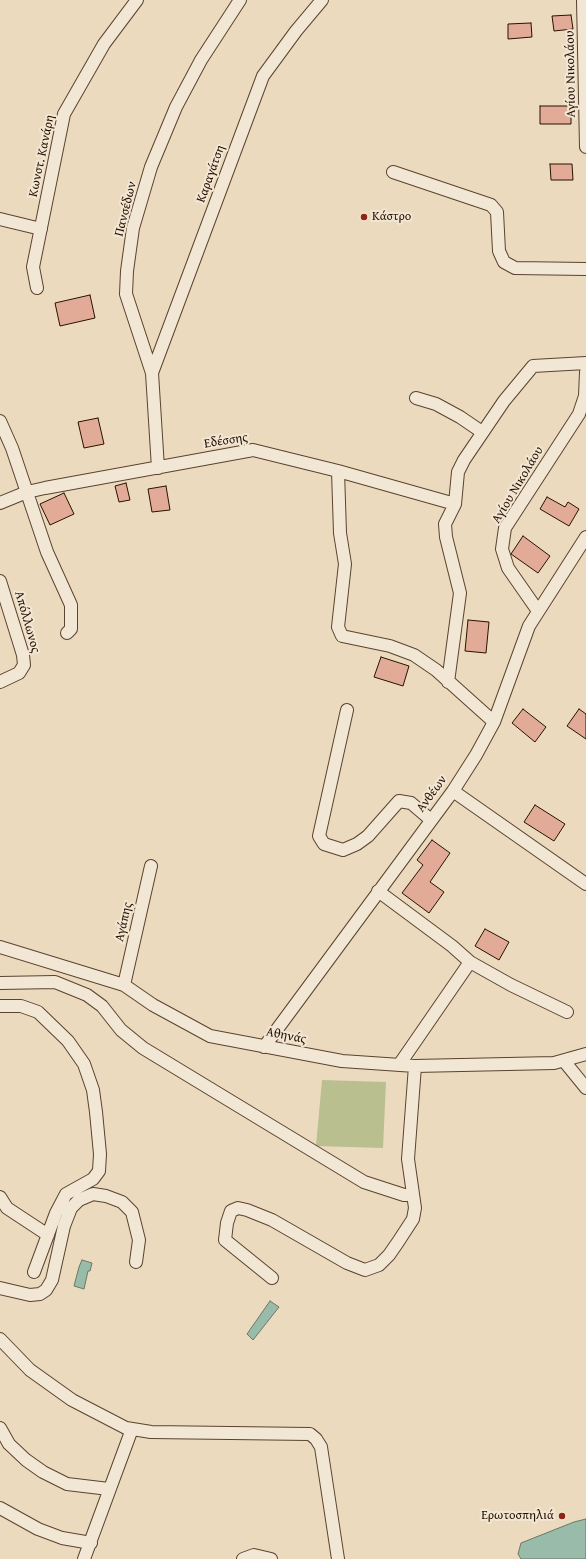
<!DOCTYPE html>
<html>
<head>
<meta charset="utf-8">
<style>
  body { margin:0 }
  canvas { display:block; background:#ebdabd }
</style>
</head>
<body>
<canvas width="586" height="1559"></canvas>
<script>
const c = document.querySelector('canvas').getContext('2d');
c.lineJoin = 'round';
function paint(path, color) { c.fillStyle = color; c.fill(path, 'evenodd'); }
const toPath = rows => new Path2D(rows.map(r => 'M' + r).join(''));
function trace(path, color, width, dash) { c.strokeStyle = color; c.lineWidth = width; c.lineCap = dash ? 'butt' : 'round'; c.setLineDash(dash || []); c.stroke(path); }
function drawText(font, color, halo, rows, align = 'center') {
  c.font = font + ' "Gentium Book Plus",serif'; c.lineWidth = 4; c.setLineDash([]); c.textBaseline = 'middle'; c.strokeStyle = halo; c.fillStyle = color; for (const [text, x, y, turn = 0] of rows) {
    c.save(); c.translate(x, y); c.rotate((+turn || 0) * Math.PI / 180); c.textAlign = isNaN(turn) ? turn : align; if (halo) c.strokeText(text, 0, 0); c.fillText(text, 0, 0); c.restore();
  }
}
const green = toPath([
  [322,1080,386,1082,383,1148,316,1146]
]);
const water = toPath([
  [82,1260,92,1263,90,1271,88,1271,84,1289,74,1286,79,1267,82,1260],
  [270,1301,279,1307,253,1340,247,1334,270,1301],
  [586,1519,586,1559,521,1559,518,1554,521,1543,574,1522,586,1519]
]);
const building = toPath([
  [571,15,573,29,554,31,552,16,571,15],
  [531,23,532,37,508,39,508,24,531,23],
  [540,106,571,106,571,124,540,124,540,106],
  [550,164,572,164,573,180,551,180,550,164],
  [90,295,95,318,60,326,55,303,90,295],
  [98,418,104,444,84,448,78,422,98,418],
  [126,483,130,500,119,502,115,486,126,483],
  [166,486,170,510,152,512,148,489,166,486],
  [64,493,74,514,50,525,40,504,64,493],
  [547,497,565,507,568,502,579,509,569,526,540,509,547,497],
  [523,536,550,556,538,573,511,554,523,536],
  [468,620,489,622,486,653,465,651,468,620],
  [381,657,409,666,403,686,374,677,381,657],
  [523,709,546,727,535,742,512,723,523,709],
  [579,709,586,714,586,739,567,726,579,709],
  [535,805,565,824,554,841,524,822,535,805],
  [432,840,450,853,430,882,444,892,429,913,402,893,423,865,417,860,432,840],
  [485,929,509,942,499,960,475,946,485,929]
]);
const minor = toPath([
  [583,0,586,147],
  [393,172,491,205,497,212,499,251,504,262,515,268,586,269],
  [0,219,41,229],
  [37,288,33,267,64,114,104,44,137,0],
  [152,373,263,76,296,31,322,0],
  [416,398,436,404,460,417,482,432],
  [0,421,12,448,47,552,71,605,71,629,67,633],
  [158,468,152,373,126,294,127,271,133,228,151,167,176,107,201,60,240,0],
  [338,471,340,533,345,564,338,627,342,636,390,646,414,655,436,670,494,722],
  [0,503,27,492,45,488,253,450,338,471,455,504],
  [0,581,23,655,24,665,19,673,0,682],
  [538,611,508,568,502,549,505,528,579,414,585,396,586,372],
  [448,682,460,593,446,537,445,524,455,504,458,472,464,460,504,401,533,366,586,363],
  [347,710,319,836,324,844,343,850,357,844,368,836,399,801,411,803,431,820],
  [453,791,586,884],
  [378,891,452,946,470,962,511,985,567,1012],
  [0,947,124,985,153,1005,210,1036,342,1061,415,1066,554,1063,586,1054],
  [0,983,55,982,87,995,102,1006,121,1030,143,1048,364,1182,404,1195,413,1195],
  [124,985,151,866],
  [0,1006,21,1006,38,1012,68,1041,84,1064,93,1090,96,1112,100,1154,99,1171,93,1179,66,1194,56,1213,34,1272],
  [264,1047,453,791,476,755,494,722,529,626,586,537],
  [564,1061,586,1088],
  [399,1065,470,962],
  [0,1197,7,1208,48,1235],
  [272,1278,225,1240,227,1223,231,1211,238,1208,247,1210,272,1220,347,1263,365,1270,379,1265,389,1255,398,1242,413,1219,415,1208,408,1159,415,1066],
  [0,1288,30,1295,40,1294,46,1290,52,1280,64,1226,71,1208,79,1200,93,1194,106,1196,122,1202,132,1212,139,1240,136,1262],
  [0,1339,30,1370,72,1400,126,1428,151,1432,310,1434,316,1439,321,1447,338,1559],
  [0,1428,9,1444,26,1460,43,1472,67,1484,109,1489],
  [0,1508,38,1529,62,1538,91,1543],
  [84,1559,132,1429],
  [243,1559,254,1555,271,1559]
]);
const markers = [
  [364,217,4,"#8f2418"],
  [562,1516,4,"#8f2418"]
];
const streetNames = [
  ["Αγίου Νικολάου",571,74,-91],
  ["Κωνστ. Κανάρη",42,156,-78],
  ["Καραγάτση",211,174,-70],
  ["Πανσέδων",126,209,-76],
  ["Εδέσσης",226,441,-9],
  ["Αγίου Νικολάου",518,485,-59],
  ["Απόλλωνος",27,622,74],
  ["Ανθέων",432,794,-54],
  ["Αγάπης",124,922,-77],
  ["Αθηνάς",286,1036,11]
];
const poiNames = [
  ["Κάστρο",372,217],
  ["Ερωτοσπηλιά",554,1516,"right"]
];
paint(green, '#babf8f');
paint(water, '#9ba');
trace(water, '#6c7766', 1);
paint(building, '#e2ab98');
trace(building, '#291100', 1);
trace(minor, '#5a432f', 14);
trace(minor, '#f2e7d4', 12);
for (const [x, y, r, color] of markers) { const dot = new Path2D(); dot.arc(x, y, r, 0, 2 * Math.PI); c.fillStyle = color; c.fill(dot); trace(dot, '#f2e7d4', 1.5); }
drawText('13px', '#291100', '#f2e7d4', streetNames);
drawText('13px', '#291100', '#f2e7d4', poiNames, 'left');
</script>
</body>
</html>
